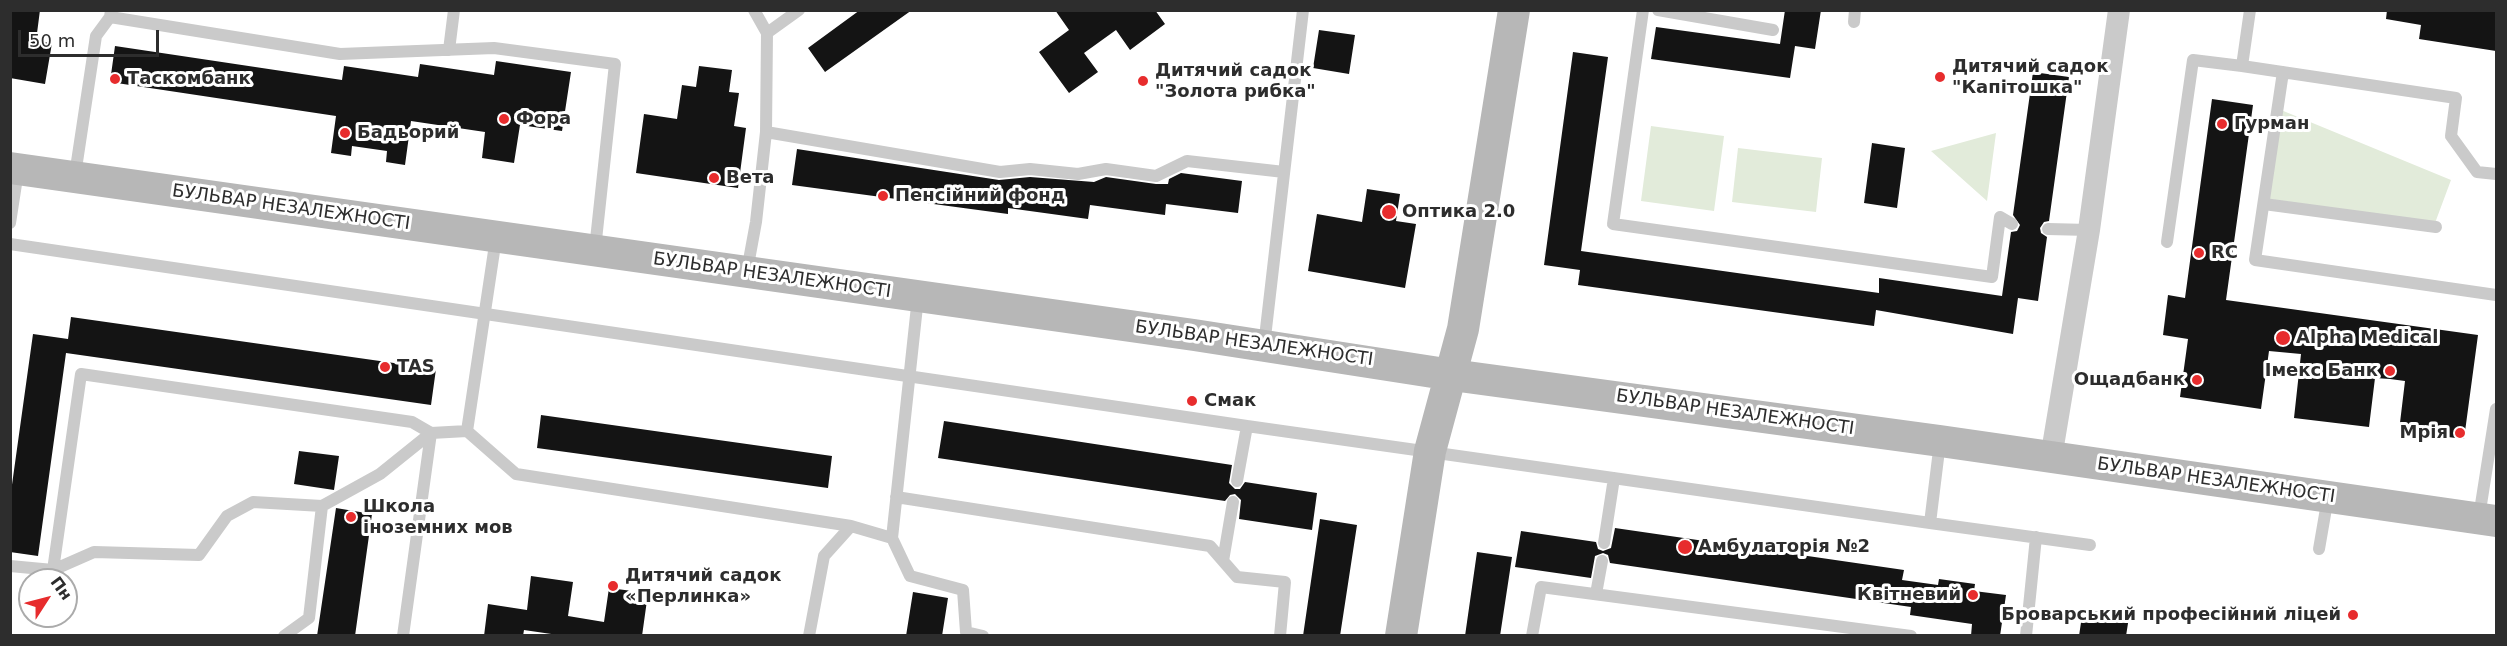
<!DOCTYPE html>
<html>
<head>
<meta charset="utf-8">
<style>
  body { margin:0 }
  #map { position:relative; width:2507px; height:646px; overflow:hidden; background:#fff; font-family:"DejaVu Sans",sans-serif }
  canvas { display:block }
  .frame { position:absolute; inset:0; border:12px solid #2d2d2d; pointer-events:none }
  .north { position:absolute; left:18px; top:568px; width:60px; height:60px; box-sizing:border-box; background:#fff; border:2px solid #ababab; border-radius:50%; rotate:54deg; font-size:16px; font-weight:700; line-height:24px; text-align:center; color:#2d2d2d }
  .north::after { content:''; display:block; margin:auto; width:21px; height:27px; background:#e72c2d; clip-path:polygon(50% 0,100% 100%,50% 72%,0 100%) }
  .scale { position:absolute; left:18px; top:30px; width:141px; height:27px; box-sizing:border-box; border:3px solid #2d2d2d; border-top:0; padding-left:8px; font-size:18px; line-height:21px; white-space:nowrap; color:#2d2d2d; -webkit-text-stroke:4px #fff; paint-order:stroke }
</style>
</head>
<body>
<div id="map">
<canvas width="2507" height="646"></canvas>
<div class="frame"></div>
<div class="north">Пн</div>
<div class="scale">50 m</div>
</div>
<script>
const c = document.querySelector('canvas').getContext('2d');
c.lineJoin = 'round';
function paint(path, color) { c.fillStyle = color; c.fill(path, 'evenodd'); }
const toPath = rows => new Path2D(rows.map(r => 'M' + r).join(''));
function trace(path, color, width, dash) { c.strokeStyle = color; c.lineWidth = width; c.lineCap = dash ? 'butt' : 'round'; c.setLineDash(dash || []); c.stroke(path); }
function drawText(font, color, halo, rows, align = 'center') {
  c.font = font + ' "DejaVu Sans",sans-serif'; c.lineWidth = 6; c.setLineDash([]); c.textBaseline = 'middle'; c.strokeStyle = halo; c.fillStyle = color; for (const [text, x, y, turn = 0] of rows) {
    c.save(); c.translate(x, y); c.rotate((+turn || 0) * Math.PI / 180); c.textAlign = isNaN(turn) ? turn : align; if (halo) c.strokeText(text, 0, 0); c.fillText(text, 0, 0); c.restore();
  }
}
const green = toPath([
  [2281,110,2451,180,2435,223,2269,199],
  [1651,126,1724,136,1714,211,1641,201],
  [1996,133,1987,201,1931,151],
  [1738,148,1822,158,1816,212,1732,202]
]);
const building = toPath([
  [10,10,40,10,36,41,52,43,45,84,10,78],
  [860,10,912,10,825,72,808,48],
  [1055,10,1155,10,1165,24,1130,50,1116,30,1084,53,1098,72,1069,93,1039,52,1069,30],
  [1785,10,1821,10,1815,49,1795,46,1790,78,1651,59,1656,27,1780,44],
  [2387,10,2496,12,2496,51,2419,39,2421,25,2386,19],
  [1319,30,1355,35,1349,74,1313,68],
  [115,46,342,80,344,66,418,77,420,64,494,75,496,61,571,72,562,131,520,125,514,163,482,158,485,132,411,121,405,165,386,162,387,151,352,146,351,156,331,153,336,116,110,82],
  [1573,52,1608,57,1581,251,1879,293,1879,278,2002,296,2011,232,2017,231,2020,225,2013,215,2033,72,2069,77,2049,221,2044,222,2040,228,2041,233,2047,237,2038,301,2018,298,2013,334,1876,310,1874,326,1578,285,1580,270,1544,265],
  [699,66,732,70,729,92,739,93,734,126,746,128,738,188,636,173,644,114,677,119,682,85,696,87],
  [2212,99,2253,105,2226,300,2478,335,2464,439,2399,431,2405,381,2390,379,2375,378,2369,427,2294,418,2301,354,2269,351,2261,409,2180,397,2188,339,2163,335,2168,295,2185,298],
  [1872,143,1905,148,1897,208,1864,203],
  [797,149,999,180,1030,177,1094,182,1106,177,1156,184,1168,184,1169,179,1181,173,1242,181,1238,213,1166,204,1165,215,1090,205,1088,219,1008,208,1008,214,792,185],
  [1367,189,1400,194,1396,221,1416,224,1405,288,1308,271,1317,214,1362,222],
  [71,317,436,369,431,405,66,353,38,556,10,552,10,499,33,334,68,339],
  [541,415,832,456,828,488,537,448],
  [944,421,1232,465,1229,483,1235,489,1240,489,1245,482,1317,493,1312,530,1239,519,1241,500,1235,494,1230,495,1225,501,938,458],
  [299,451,339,456,334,490,294,484],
  [336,508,372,514,355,636,317,636],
  [1320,519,1357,525,1340,636,1303,636],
  [1615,528,1904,570,1902,580,1938,585,1939,579,1975,584,1974,591,2006,595,2000,636,1971,636,1972,624,1910,615,1911,607,1610,563,1608,555,1603,553,1595,556,1591,578,1515,567,1521,531,1596,542,1598,549,1603,551,1611,548],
  [1477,552,1512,557,1500,636,1465,636],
  [531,576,573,582,568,616,604,622,609,588,648,593,642,636,565,636,524,630,523,636,484,636,488,604,527,610],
  [913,592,948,598,942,636,906,636],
  [2083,609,2129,617,2126,636,2079,636]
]);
const lane = toPath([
  [754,10,767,33],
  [1643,10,1613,224,1992,277,2000,217,2012,224],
  [1658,10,1773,30],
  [110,17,340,54,494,48,615,64,595,249],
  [1854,22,1855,10],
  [449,50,454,10],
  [2242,66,2456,98,2451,136,2477,172,2496,174],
  [2283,72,2255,260,2496,295],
  [766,132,767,33,799,10],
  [75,175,96,36,110,17,111,10],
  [2264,204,2436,227],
  [10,223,18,171],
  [2048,229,2089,230],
  [2167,242,2193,60,2242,66,2250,10],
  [10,244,1247,426,1930,523,1940,442],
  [747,271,756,222,766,132,1000,172,1030,169,1078,174,1106,169,1156,176,1187,161,1284,172],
  [918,297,892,538,910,576,963,590,966,632,983,636],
  [1264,346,1303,10],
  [467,431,516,474,851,526,892,538],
  [1237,481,1247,426],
  [896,497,1210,546,1237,577,1285,582,1280,636],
  [2479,517,2496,409],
  [1930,523,2090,545],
  [1604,543,1614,478],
  [2319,549,2328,497],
  [1223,561,1233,502],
  [10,566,53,570,94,552,199,555,227,516,253,502,322,506,380,474,431,433,412,422,81,374,53,570],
  [1596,594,1602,561],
  [284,636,309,618,322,506],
  [403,636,431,433,467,431,496,238],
  [809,636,824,556,851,526],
  [1532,636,1541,587,1911,636],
  [2026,636,2036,537]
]);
const street = toPath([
  [2051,458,2089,230,2119,10]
]);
const secondary = toPath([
  [10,168,1194,335,1452,375,1940,441,2496,521],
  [1401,636,1430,451,1463,329,1514,10]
]);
const markers = [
  [1940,77,6,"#e72c2d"],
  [115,79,6,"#e72c2d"],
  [1143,81,6,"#e72c2d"],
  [504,119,6,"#e72c2d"],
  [2222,124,6,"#e72c2d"],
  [345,133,6,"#e72c2d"],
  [714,178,6,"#e72c2d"],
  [883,196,6,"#e72c2d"],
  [1389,212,8,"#e72c2d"],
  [2199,253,6,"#e72c2d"],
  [2283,338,8,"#e72c2d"],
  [385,367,6,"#e72c2d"],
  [2390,371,6,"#e72c2d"],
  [2197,380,6,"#e72c2d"],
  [1192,401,6,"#e72c2d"],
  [2460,433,6,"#e72c2d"],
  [351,517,6,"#e72c2d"],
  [1685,547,8,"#e72c2d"],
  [613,586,6,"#e72c2d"],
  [1973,595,6,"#e72c2d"],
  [2353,615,6,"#e72c2d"]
];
const poiNames = [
  ["Дитячий садок",1952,67],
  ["\"Капітошка\"",1952,88],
  ["Дитячий садок",1155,71],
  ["\"Золота рибка\"",1155,92],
  ["Таскомбанк",127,79],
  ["Фора",516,119],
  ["Гурман",2234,124],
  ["Бадьорий",357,133],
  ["Вета",726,178],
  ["Пенсійний фонд",895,196],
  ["Оптика 2.0",1402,212],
  ["RC",2211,253],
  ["Alpha Medical",2296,338],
  ["TAS",397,367],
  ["Імекс Банк",2378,371,"right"],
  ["Ощадбанк",2185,380,"right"],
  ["Смак",1204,401],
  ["Мрія",2448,433,"right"],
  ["Школа",363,507],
  ["іноземних мов",363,528],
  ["Амбулаторія №2",1698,547],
  ["Дитячий садок",625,576],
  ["«Перлинка»",625,597],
  ["Квітневий",1961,595,"right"],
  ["Броварський професійний ліцей",2341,615,"right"]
];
const streetNames = [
  ["БУЛЬВАР НЕЗАЛЕЖНОСТІ",291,208,8],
  ["БУЛЬВАР НЕЗАЛЕЖНОСТІ",772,276,8],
  ["БУЛЬВАР НЕЗАЛЕЖНОСТІ",1254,344,8],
  ["БУЛЬВАР НЕЗАЛЕЖНОСТІ",1735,413,8],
  ["БУЛЬВАР НЕЗАЛЕЖНОСТІ",2216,481,8]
];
paint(green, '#e2ebda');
paint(building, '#141414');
trace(lane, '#cacaca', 12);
trace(street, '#cacaca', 22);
trace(secondary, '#b7b7b7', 32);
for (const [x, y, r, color] of markers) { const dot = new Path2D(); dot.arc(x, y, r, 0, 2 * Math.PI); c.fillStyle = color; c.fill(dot); trace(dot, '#fff', 2); }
drawText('bold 18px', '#2d2d2d', '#fff', poiNames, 'left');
drawText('18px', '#2d2d2d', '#fff', streetNames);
</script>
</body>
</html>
